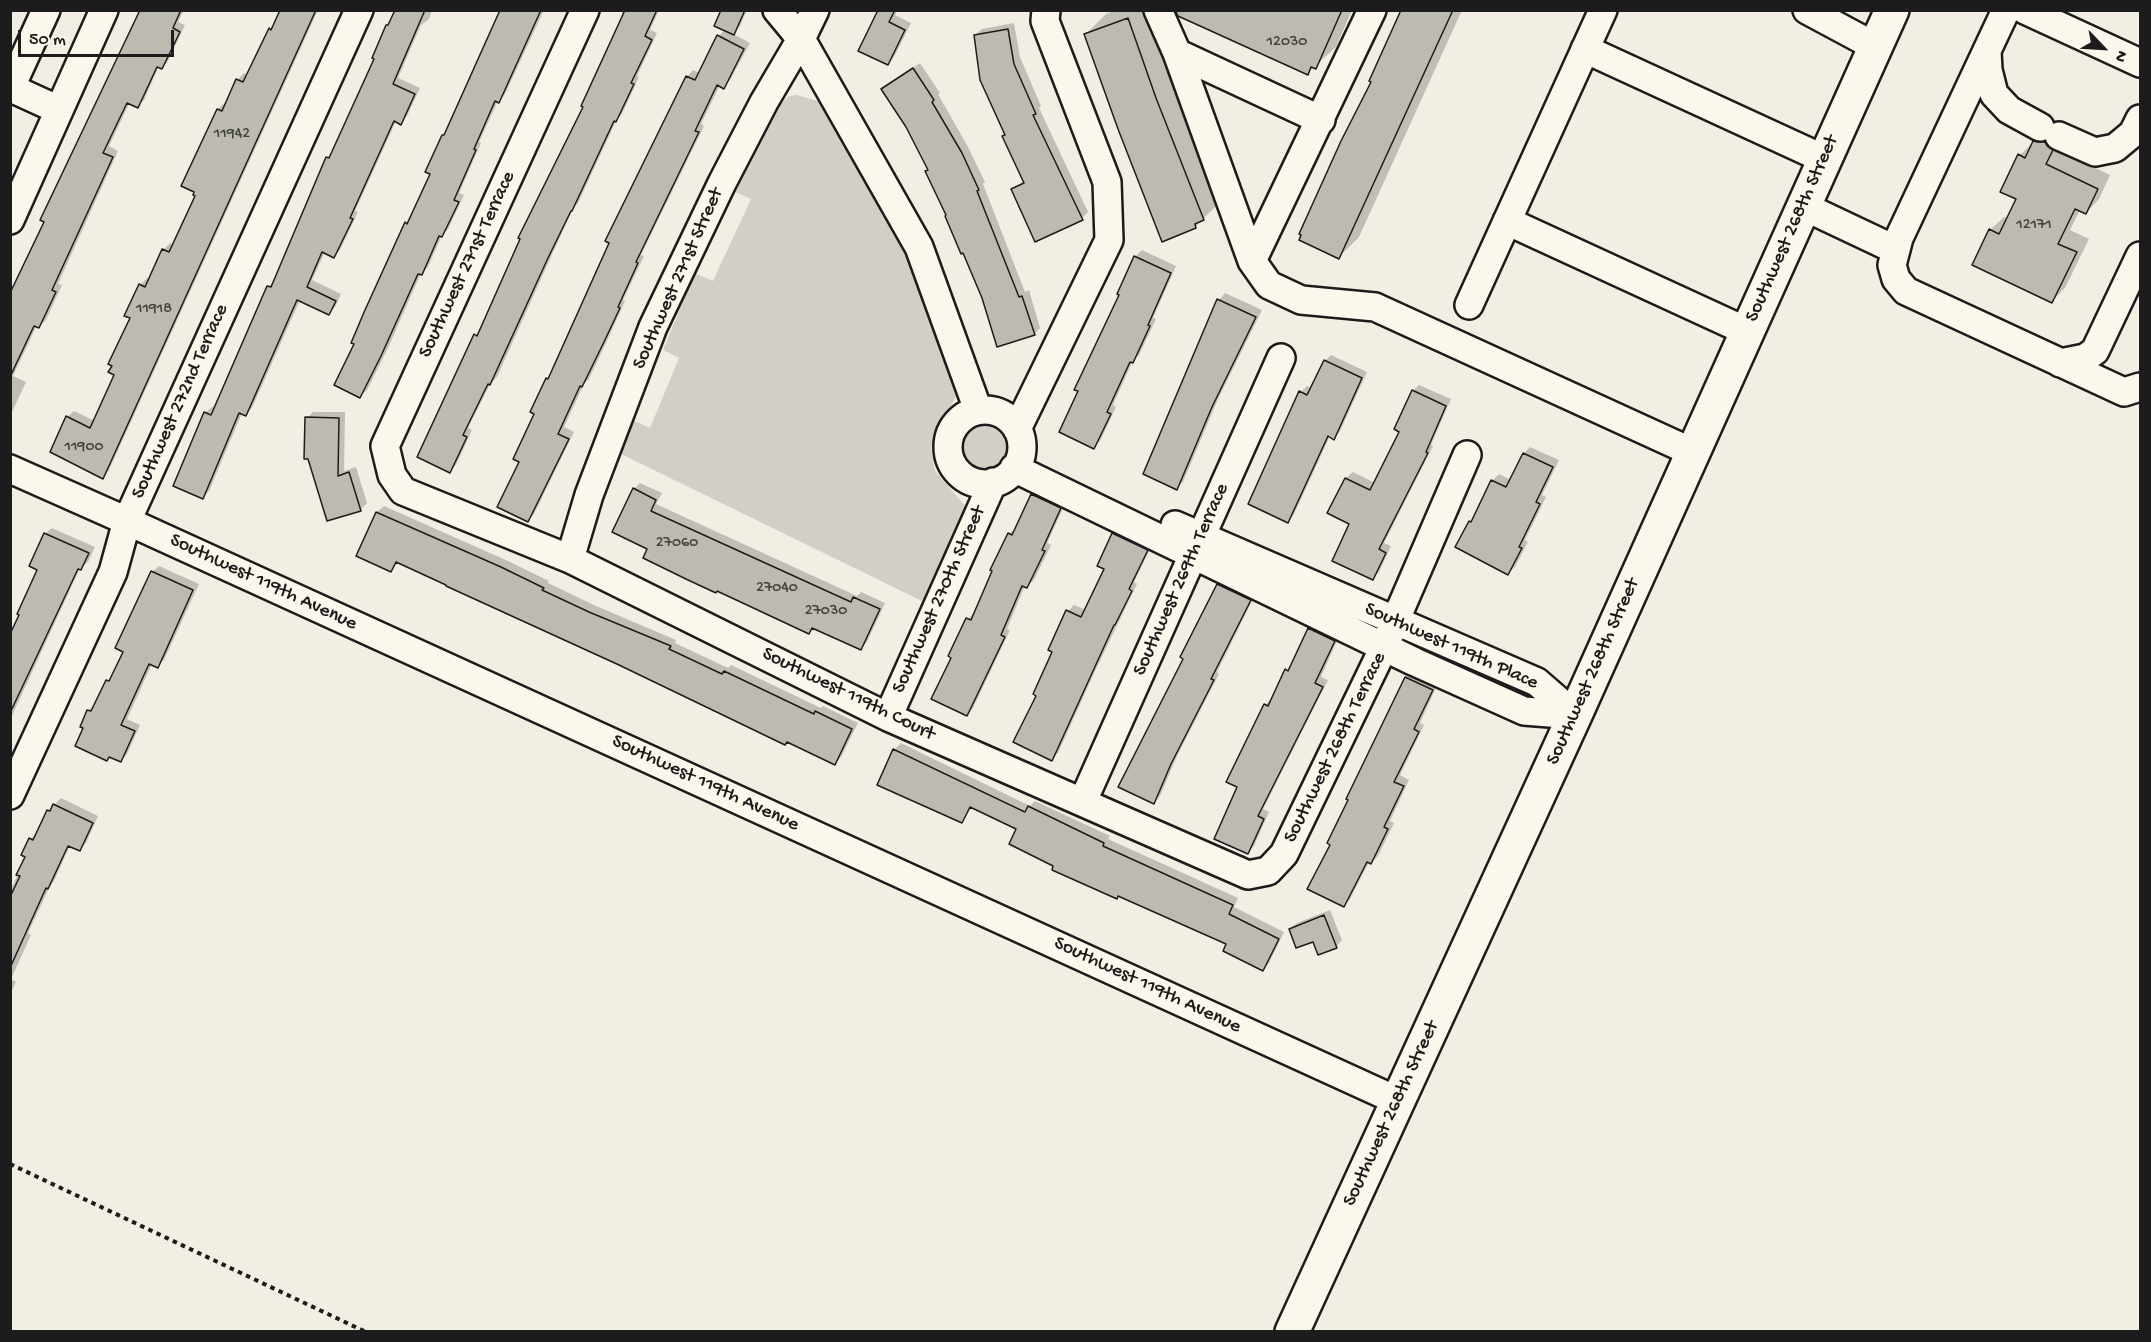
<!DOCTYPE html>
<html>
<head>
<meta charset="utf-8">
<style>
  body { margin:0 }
  #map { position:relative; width:2151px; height:1342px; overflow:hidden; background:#f2eee4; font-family:"Gochi Hand",sans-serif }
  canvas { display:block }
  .frame { position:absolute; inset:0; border:12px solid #1c1c1c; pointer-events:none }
  .north { position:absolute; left:2073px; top:18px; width:60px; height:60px; -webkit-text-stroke:4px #fbf7ec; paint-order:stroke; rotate:115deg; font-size:16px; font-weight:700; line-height:24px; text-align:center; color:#1c1c1c }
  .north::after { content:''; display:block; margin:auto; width:21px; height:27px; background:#1c1c1c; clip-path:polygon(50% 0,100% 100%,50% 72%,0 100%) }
  .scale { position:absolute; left:18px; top:30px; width:156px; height:27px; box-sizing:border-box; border:3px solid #1c1c1c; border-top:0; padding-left:8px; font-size:18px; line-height:21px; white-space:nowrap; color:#1c1c1c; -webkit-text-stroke:4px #fbf7ec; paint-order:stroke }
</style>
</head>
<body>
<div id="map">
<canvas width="2151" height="1342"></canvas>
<div class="frame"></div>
<div class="north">N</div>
<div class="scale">50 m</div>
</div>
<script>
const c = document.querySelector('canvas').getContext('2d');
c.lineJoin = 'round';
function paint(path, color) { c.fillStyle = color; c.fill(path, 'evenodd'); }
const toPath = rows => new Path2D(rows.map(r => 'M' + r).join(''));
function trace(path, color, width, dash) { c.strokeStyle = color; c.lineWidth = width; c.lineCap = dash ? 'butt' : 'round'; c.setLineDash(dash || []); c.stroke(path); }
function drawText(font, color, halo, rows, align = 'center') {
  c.font = font + ' "Gochi Hand",sans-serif'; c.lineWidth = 4.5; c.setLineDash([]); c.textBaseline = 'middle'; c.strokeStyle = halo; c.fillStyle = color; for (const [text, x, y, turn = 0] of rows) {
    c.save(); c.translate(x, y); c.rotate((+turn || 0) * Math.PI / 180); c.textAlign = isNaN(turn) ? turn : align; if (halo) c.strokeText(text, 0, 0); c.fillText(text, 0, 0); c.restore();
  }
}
const green = toPath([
  [796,95,818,101,832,113,894,217,937,320,958,393,940,425,931,447,935,471,968,509,926,603,617,452,632,420,650,428,679,358,663,350,695,273,713,281,751,199,733,191,775,109,789,96],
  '957 448a28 28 0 1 1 56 0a28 28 0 1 1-56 0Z'
]);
const shadow = toPath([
  [144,10,184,10,178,22,185,25,168,61,162,68,159,66,144,100,137,106,130,102,109,146,118,151,58,284,62,285,46,320,39,326,37,325,13,376,26,382,10,416,10,296],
  [282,10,318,10,109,470,102,477,67,417,74,411,95,421,116,374,140,285,147,278,150,280,164,249,170,243,174,245,197,195,218,109,224,103,226,104,238,79,244,73,248,75,270,29,276,23],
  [397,10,432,10,429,19,421,25,398,78,420,88,407,116,401,123,396,121,355,211,358,212,340,250,334,256,325,252,312,280,341,294,335,307,329,313,300,300,252,408,246,414,242,413,209,491,202,498,205,413,212,407,215,408,268,287,275,280,327,158,333,152],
  [502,10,544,10,505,94,498,101,479,142,481,143,459,193,464,195,448,229,442,235,428,267,421,273,388,348,367,390,360,396,356,343,406,223,412,218,432,174,448,131],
  [623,10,659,10,650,30,657,33,637,76,639,77,622,114,617,119,578,203,574,207,554,250,497,377,490,384,468,428,472,430,456,465,449,471,475,335,481,330,585,106,625,14,622,13],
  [722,10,747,10,740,26,733,34,750,43,730,80,724,87,720,85,701,124,704,126,641,255,644,256,623,300,625,301,610,334,589,379,584,384,564,427,574,432,534,514,528,520,521,461,547,379,551,375,687,77,693,70,700,73,719,36,725,29],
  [879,10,897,10,895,15,911,23,894,57,888,63],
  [1116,10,1152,10,1223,199,1195,227,1086,34,1106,14],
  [1193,10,1352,10,1336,47,1307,73],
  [1402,10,1462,10,1359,237,1339,257],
  [1014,23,1020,57,1041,106,1039,108,1088,212,1082,218,1013,189,1025,180,975,35,982,29],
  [920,63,940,93,938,94,968,147,985,182,983,184,1025,292,1029,290,1040,328,1034,334,983,298,929,169,907,127,883,89],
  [2048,128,2065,136,2058,150,2110,175,2099,199,2086,213,2080,210,2070,230,2089,239,2065,288,2052,301,1990,230,2004,217,2008,218,2018,198,2020,155],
  [1142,250,1176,266,1153,318,1156,319,1139,355,1133,360,1113,405,1116,407,1100,441,1094,447,1121,294,1135,257],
  [1225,293,1262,310,1218,399,1183,482,1176,488,1145,474,1219,300],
  [1331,355,1367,372,1340,431,1334,438,1330,436,1294,514,1287,521,1301,392,1307,386,1312,388,1325,361],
  [1419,385,1451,399,1431,445,1433,446,1384,543,1391,546,1379,572,1373,578,1351,523,1329,513,1346,478,1353,472,1375,483,1401,431,1413,391],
  [313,412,345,412,344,471,356,467,367,503,361,509,328,519,307,418],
  [1530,447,1559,460,1542,495,1546,497,1525,540,1528,542,1515,567,1508,573,1470,522,1475,517,1492,481,1499,474,1511,480,1524,453],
  [640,483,662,493,656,504,857,596,861,592,885,603,867,642,861,648,813,627,808,632,649,548,634,489],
  [1039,488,1066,502,1047,543,1051,545,1034,580,1027,586,1025,585,1007,629,1010,630,973,708,967,715,953,657,968,619,974,613,1009,534,1016,528,1033,495],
  [384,506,508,561,549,581,548,583,596,606,676,640,675,643,728,668,731,665,821,708,823,706,858,723,841,757,835,763,399,561,391,571,358,555,377,512],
  [52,528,95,547,88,562,80,568,10,720,10,636,39,569,45,534],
  [1120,528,1153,543,1134,582,1137,584,1095,671,1058,753,1051,759,1038,695,1068,611,1074,605,1086,610,1106,569,1114,534],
  [159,566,199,584,164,660,157,666,152,664,127,719,140,725,127,754,120,761,85,728,89,711,95,704,108,681,114,674,125,651,152,572],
  [1225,578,1256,593,1217,672,1219,674,1177,756,1160,796,1153,802,1185,658,1219,585],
  [1316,622,1340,634,1321,677,1328,680,1263,809,1269,812,1254,846,1247,852,1239,787,1265,705,1272,698,1286,670,1293,664,1309,629],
  [1413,672,1438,683,1420,723,1424,725,1400,775,1409,780,1390,821,1394,823,1378,856,1371,863,1369,862,1350,899,1344,905,1332,844,1407,678],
  [901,743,1030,806,1035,801,1110,836,1108,839,1238,898,1234,907,1284,932,1269,963,1262,970,1225,951,1228,944,1119,895,1116,897,1054,869,1055,866,1011,843,1018,828,972,807,962,821,879,784,895,749,895,752,1031,817,1032,814,895,749],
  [61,798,98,816,86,843,79,849,70,845,54,881,50,886,28,933,31,935,11,979,16,982,10,994,10,891,27,856,30,839,37,833,48,811],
  [1330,910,1342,940,1336,947,1290,929,1297,923]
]);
const building = toPath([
  [140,10,181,10,173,28,180,32,162,69,157,67,138,108,127,103,103,153,113,157,52,290,56,292,39,328,34,326,10,377,10,293,44,222,40,220,140,10],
  [280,10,316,10,103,479,50,452,66,416,90,428,114,375,108,372,112,366,108,364,130,318,124,316,139,284,145,287,162,249,169,252,195,196,193,195,194,192,181,186,217,109,222,111,236,79,243,82,269,28,271,30,280,10],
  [395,10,425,10,393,84,415,94,401,125,394,121,350,218,353,219,334,258,322,252,307,287,336,301,329,315,297,300,246,416,239,413,203,499,173,486,204,412,211,415,267,286,271,287,326,157,329,158,374,59,372,58,386,25,388,25,395,10],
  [500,10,541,10,499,103,495,101,474,149,476,150,454,200,459,202,442,237,439,236,422,275,418,274,381,356,360,398,334,385,354,344,351,343,365,310,405,222,407,224,430,174,425,172,442,135,444,135,500,10],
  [625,10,657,10,645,36,652,40,631,83,634,84,616,122,614,121,572,211,571,211,548,258,490,385,488,384,463,435,467,437,450,473,417,457,474,334,477,336,520,239,518,238,583,107,581,106,625,10],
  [721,10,745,10,734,35,714,26,721,10],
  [878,10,895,10,889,22,905,30,888,65,858,51,878,10],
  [1175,10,1342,10,1316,69,1311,67,1308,75,1178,16,1175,10],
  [1401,10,1453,10,1339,259,1299,240,1301,235,1299,234,1341,141,1368,88,1371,82,1369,81,1401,10],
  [1128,18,1156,98,1204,220,1195,224,1196,228,1162,242,1118,129,1084,34,1128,18],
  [1008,29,1014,64,1036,114,1033,115,1083,220,1035,242,1011,189,1024,183,1002,136,1005,135,980,80,974,35,1008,29],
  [717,35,744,49,724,89,717,85,695,131,699,132,636,262,638,263,618,307,620,308,604,342,582,387,580,386,558,434,569,439,528,522,497,507,519,462,513,459,534,414,530,412,546,378,548,379,609,243,605,241,686,76,695,80,717,35],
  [913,68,934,100,932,102,962,153,979,190,977,191,1019,297,1022,296,1035,335,997,347,982,298,963,253,961,254,945,216,946,215,925,171,928,170,906,127,881,89,913,68],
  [2033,141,2045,142,2053,150,2046,164,2098,189,2086,214,2075,209,2058,244,2077,252,2052,303,1972,265,1989,229,1999,234,2016,199,2000,192,2018,154,2025,158,2033,141],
  [1134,256,1171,273,1148,325,1150,326,1133,363,1130,362,1107,412,1111,414,1094,449,1059,432,1078,391,1074,390,1119,295,1117,294,1134,256],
  [1217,299,1256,317,1212,407,1177,490,1143,474,1217,299],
  [1324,360,1362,378,1334,440,1328,436,1288,523,1248,504,1299,391,1307,395,1324,360],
  [1412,390,1446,406,1426,452,1428,453,1379,549,1386,553,1373,580,1332,561,1349,524,1327,513,1345,478,1370,490,1399,432,1394,429,1412,390],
  [305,417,339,418,338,476,349,472,361,511,327,521,308,459,304,459,305,417],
  [1523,453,1553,467,1536,502,1540,504,1519,547,1522,548,1508,575,1455,547,1469,521,1471,522,1491,480,1506,487,1523,453],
  [633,488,656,500,651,511,851,602,853,597,880,609,861,650,812,628,809,634,717,591,716,593,688,580,643,558,647,549,612,532,633,488],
  [1031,494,1061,508,1042,550,1045,551,1027,588,1022,586,1001,635,1005,637,967,716,931,699,951,658,948,656,966,618,971,620,992,571,990,570,1008,533,1012,535,1031,494],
  [376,512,501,567,544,588,542,590,589,612,671,646,669,649,722,674,724,671,814,714,815,711,852,729,835,765,787,742,785,745,619,665,446,586,446,585,396,562,391,572,356,556,376,512],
  [44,533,89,553,81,570,78,569,10,713,10,634,19,615,17,614,37,570,29,566,44,533],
  [1112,533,1148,550,1129,589,1132,591,1115,625,1114,625,1052,761,1013,742,1036,696,1033,694,1052,652,1048,650,1066,610,1081,617,1104,569,1097,566,1112,533],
  [151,571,193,590,158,668,149,664,121,725,135,731,121,762,109,757,107,761,75,746,83,728,80,727,87,710,91,711,106,680,109,681,123,652,115,648,151,571],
  [1217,584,1251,600,1211,679,1214,680,1171,764,1154,804,1118,787,1183,659,1180,657,1217,584],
  [1308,628,1335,641,1315,683,1323,687,1258,816,1264,819,1248,854,1214,839,1237,787,1226,782,1264,704,1268,706,1285,669,1288,671,1308,628],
  [1405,677,1433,690,1414,729,1419,732,1394,782,1404,786,1384,827,1388,829,1371,864,1367,862,1344,907,1307,889,1330,845,1327,843,1348,800,1346,799,1405,677],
  [893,749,1025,812,1028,806,1104,843,1103,846,1233,905,1229,914,1279,939,1263,971,1223,951,1226,944,1118,896,1117,899,1052,870,1053,866,1009,844,1016,829,970,807,962,823,877,785,893,749],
  [53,804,93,823,80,851,68,846,48,889,46,888,10,968,10,897,20,876,16,875,25,857,21,855,29,838,33,840,47,810,50,811,53,804],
  [1324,915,1337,948,1318,955,1313,942,1296,948,1289,929,1324,915]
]);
const path = toPath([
  [10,1164,366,1332]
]);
const minor = toPath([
  [585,10,385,446,392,475,403,491,570,559,888,717,1248,875,1268,871,1284,854,1384,647,1467,455],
  [777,10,801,39,919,247,978,410],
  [1158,10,1177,53,1252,261,1269,285,1301,300,1375,307,1692,452],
  [1807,10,1876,47],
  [2006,10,1899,238,1892,265,1896,279,1906,291,2124,392,2140,387],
  [2025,10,2140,63],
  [1585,49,1824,159],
  [1987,51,1988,70,1994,94,2009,110,2040,127],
  [1177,53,1321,120],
  [11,88,59,110],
  [10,89,46,10],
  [2059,136,2095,152,2115,148,2133,133,2140,119],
  [1803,206,1896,250],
  [10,220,104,10],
  [1507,221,1746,331],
  [1252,261,1372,10],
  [1469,305,1603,10],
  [2060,363,2085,358,2095,351,2140,256],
  '948 447a37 37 0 1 1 74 0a37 37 0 1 1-74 0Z',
  [1017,429,1109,240,1107,182,1045,21,1046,10],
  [1014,468,1415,662,1524,711,1575,715],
  [10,469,127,521,1398,1101],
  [1175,525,1537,682,1575,715],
  [570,559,589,495,653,327,722,183,764,102,801,39,815,10],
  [888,717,993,482],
  [10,795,113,572,127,521,359,10],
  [1083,801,1281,358]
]);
const major = toPath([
  [1292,1332,1575,715,1892,10]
]);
const numberNames = [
  ["12030",1287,43],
  ["11942",232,135],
  ["12171",2034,226],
  ["11918",154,310],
  ["11900",84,448],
  ["27060",677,544],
  ["27040",777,589],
  ["27030",826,612]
];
const streetNames = [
  ["Southwest 268th Street",1793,229,-66],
  ["Southwest 271st Terrace",468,265,-65],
  ["Southwest 271st Street",679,279,-66],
  ["Southwest 272nd Terrace",181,402,-66],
  ["Southwest 269th Terrace",1182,580,-66],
  ["Southwest 119th Avenue",263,583,25],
  ["Southwest 270th Street",940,600,-66],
  ["Southwest 119th Place",1451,647,24],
  ["Southwest 268th Street",1594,672,-66],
  ["Southwest 119th Court",848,695,26],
  ["Southwest 268th Terrace",1336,748,-64],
  ["Southwest 119th Avenue",705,784,25],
  ["Southwest 119th Avenue",1147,986,25],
  ["Southwest 268th Street",1392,1114,-65]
];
paint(green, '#d2cfc6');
paint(shadow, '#0003');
paint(building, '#bdbab1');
trace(building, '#1c1c1c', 1.5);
trace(minor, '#1c1c1c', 32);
trace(major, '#1c1c1c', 38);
trace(path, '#1c1c1c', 4, [4.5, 4.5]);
trace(minor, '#fbf7ec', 27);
trace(major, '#fbf7ec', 33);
drawText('16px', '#444441', null, numberNames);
drawText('20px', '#1c1c1c', '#fbf7ec', streetNames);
</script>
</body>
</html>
